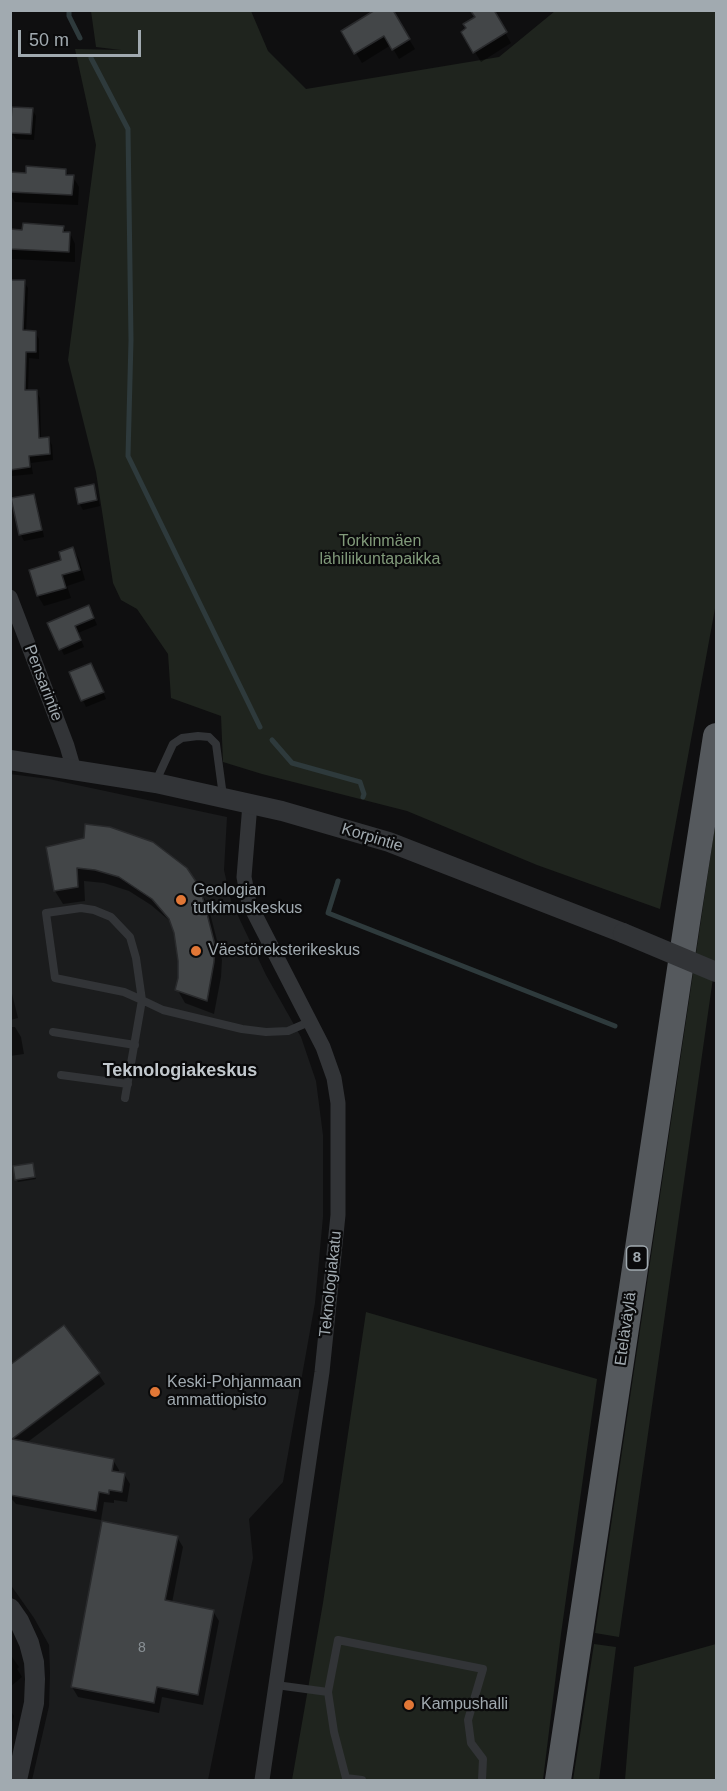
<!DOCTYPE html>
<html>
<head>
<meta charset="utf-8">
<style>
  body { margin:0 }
  #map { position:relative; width:727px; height:1791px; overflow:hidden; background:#0f0f10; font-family:Arial,sans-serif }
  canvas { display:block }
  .frame { position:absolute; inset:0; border:12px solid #a1aab0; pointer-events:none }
  .scale { position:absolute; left:18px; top:30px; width:123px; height:27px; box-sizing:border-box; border:3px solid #a1aab0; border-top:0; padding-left:8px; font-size:18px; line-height:21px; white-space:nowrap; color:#a1aab0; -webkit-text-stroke:4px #0a0a0b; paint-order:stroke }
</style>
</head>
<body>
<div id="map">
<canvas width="727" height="1791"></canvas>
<div class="frame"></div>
<div class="scale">50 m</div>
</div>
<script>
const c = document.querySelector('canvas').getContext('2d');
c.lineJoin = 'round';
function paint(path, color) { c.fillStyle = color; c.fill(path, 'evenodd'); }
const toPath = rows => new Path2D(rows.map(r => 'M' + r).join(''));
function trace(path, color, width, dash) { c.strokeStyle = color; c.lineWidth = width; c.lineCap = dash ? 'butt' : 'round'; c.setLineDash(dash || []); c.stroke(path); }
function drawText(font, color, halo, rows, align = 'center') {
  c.font = font + ' Arial,sans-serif'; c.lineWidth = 4.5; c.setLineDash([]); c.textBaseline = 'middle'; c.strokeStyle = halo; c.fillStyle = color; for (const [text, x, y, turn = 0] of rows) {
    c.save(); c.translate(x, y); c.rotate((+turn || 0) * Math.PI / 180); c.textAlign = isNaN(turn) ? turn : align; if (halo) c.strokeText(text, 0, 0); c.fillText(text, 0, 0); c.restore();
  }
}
const built = toPath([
  [10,774,49,779,227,817,224,870,231,901,266,975,301,1037,316,1081,323,1135,323,1217,315,1303,283,1482,249,1519,253,1558,208,1780,32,1780,49,1706,50,1673,49,1645,34,1618,10,1584,10,1020,18,1018,10,986]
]);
const green = toPath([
  [91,11,251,11,268,51,306,89,499,57,555,11,716,11,716,603,660,909,537,865,407,811,262,774,223,762,221,716,171,698,168,654,137,609,121,600,113,583,96,472,68,360,96,145,75,49,121,50,96,47],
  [716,819,716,957,619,1637,595,1633],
  [366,1312,597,1379,561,1634,543,1780,292,1780,323,1603],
  [594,1644,616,1647,599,1780,573,1780],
  [716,1644,716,1780,625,1780,634,1667]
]);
const shadow = toPath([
  [391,10,415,49,399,59,391,45,362,63,343,32],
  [492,10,511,43,481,62,463,32,476,18],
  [32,109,36,116,34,140,16,139,12,133],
  [66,170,69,176,73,177,79,187,78,205,15,202,10,194,10,173,27,174],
  [63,227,67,233,70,233,75,244,75,262,12,259,10,256,10,230,24,231],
  [24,282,28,288,26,332,35,332,39,339,39,359,29,358,28,392,36,391,40,398,41,439,48,438,52,445,53,460,31,463,33,474,12,476,10,473,10,343],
  [93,486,97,493,100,506,83,510,79,503],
  [33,495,37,502,44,537,24,541,21,535,13,500],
  [73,549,79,559,85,580,67,586,71,598,44,606,38,596,31,571,63,561],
  [92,613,97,625,78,633,84,647,64,655,49,623],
  [94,671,106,699,86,707,71,673],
  [48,848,197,887,206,901,211,917,222,960,221,977,214,1014,185,1003,177,989,179,978,176,933,171,922,151,905,129,891,104,883,84,881,85,901,63,904,55,891],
  [10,1027,15,1027,21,1037,24,1054,10,1056],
  [32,1165,36,1179,18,1182,16,1179],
  [99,1375,105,1384,25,1444,113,1460,119,1470,119,1473,124,1474,130,1484,127,1502,114,1500,114,1503,104,1502,101,1520,16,1504,10,1497,10,1442],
  [177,1537,183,1547,172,1603,213,1611,219,1621,203,1705,162,1697,159,1713,78,1697,72,1687],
  [10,1654,19,1667,17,1669,22,1677,10,1687],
  [10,1710,14,1716,10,1728]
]);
const stream = toPath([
  [69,10,69,16,80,38],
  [91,58,128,129,131,340,128,456,260,727],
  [272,740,292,763,360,782,364,794,363,797],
  [338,881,328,913,615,1026]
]);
const building = toPath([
  [375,10,393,10,410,39,392,50,384,36,354,54,341,31,375,10],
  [470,10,494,10,507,32,473,53,461,32,466,28,463,24,475,17,470,10],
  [12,107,33,108,31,134,10,133,12,107],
  [26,166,66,169,66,175,74,175,72,195,10,192,10,172,26,173,26,166],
  [23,223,64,226,63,232,70,232,69,252,10,249,10,229,22,230,23,223],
  [10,280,25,280,23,330,36,331,36,352,26,352,25,390,37,390,39,438,49,437,50,454,29,456,30,467,10,470,10,280],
  [94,484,97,500,78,504,75,488,94,484],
  [34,494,42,530,19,535,11,498,34,494],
  [73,547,80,570,62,575,66,588,37,596,29,570,61,560,59,552,73,547],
  [89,605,94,618,75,626,81,640,59,650,47,623,89,605],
  [91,663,104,692,81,701,69,672,91,663],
  [85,824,110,827,153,842,187,868,199,886,204,902,215,945,214,962,207,1001,175,990,178,978,178,961,174,933,169,919,152,899,119,877,95,870,77,868,78,887,54,891,46,847,84,838,85,824],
  [33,1163,35,1177,15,1180,13,1166,33,1163],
  [64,1325,100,1373,12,1439,114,1459,112,1471,125,1473,122,1492,109,1490,109,1494,99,1492,96,1511,10,1495,10,1365,64,1325],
  [102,1521,178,1536,165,1600,214,1610,198,1695,157,1687,154,1703,71,1687,102,1521]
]);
const service = toPath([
  [156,781,173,744,182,738,198,736,209,737,216,744,223,796],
  [53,1032,135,1045],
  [61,1075,128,1084],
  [125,1098,142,1000,136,958,130,937,111,917,94,910,81,908,46,913,55,978,124,992,142,1000,163,1010,242,1029,266,1032,288,1031,309,1022],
  [276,1685,328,1692],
  [362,1780,346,1778,334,1732,328,1692,338,1640,483,1669,468,1720,471,1743,483,1759,482,1780]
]);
const minor = toPath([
  [10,597,67,746,74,770],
  [250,804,244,877,249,903,323,1047,334,1078,338,1103,338,1215,322,1372,262,1780]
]);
const tertiary = toPath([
  [10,760,156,783,282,811,389,842,623,933],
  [10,1608,19,1621,29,1643,34,1662,35,1679,34,1703,17,1780]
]);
const trunk = toPath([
  [558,1780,688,916,716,736]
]);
const tertiaryBridge = toPath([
  [623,933,716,972]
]);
const markers = [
  [181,900,6,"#e17736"],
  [196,951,6,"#e17736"],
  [155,1392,6,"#e17736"],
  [409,1705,6,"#e17736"]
];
const numberNames = [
  ["8",142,1648]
];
const shields = [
  [637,1258,21]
];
const shieldNames = [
  ["8",637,1258]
];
const parkNames = [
  ["Torkinmäen",380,542],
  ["lähiliikuntapaikka",380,560]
];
const streetNames = [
  ["Pensarintie",43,683,69],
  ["Korpintie",372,838,17],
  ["Teknologiakatu",331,1284,-84],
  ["Eteläväylä",626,1329,-82]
];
const poiNames = [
  ["Geologian",193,891],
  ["tutkimuskeskus",193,909],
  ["Väestöreksterikeskus",208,951],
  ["Keski-Pohjanmaan",167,1383],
  ["ammattiopisto",167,1401],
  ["Kampushalli",421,1705]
];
const neighbourhoodNames = [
  ["Teknologiakeskus",180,1071]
];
paint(built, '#1b1c1d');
paint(green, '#1f241e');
paint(shadow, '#0007');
trace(stream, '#2e3a3c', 5);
paint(building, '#434648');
trace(building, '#292a2c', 1.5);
trace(service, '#323437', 8);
trace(minor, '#323437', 15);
trace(tertiary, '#323437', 20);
trace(trunk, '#55595d', 26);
trace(tertiaryBridge, '#323437', 20);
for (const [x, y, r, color] of markers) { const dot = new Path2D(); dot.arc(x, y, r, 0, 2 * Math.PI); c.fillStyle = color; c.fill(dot); trace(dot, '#0a0a0b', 2); }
drawText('14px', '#8a9196', null, numberNames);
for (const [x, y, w] of shields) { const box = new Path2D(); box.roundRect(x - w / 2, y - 12, w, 24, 4.5); c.fillStyle = '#0a0a0b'; c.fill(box); trace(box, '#a1aab0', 1.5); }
drawText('bold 15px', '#a1aab0', null, shieldNames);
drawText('16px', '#819a7a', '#0a0a0b', parkNames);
drawText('16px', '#a1aab0', '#0a0a0b', streetNames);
drawText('16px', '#a1aab0', '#0a0a0b', poiNames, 'left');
drawText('bold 18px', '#c2c8cd', '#0a0a0b', neighbourhoodNames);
</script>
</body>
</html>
